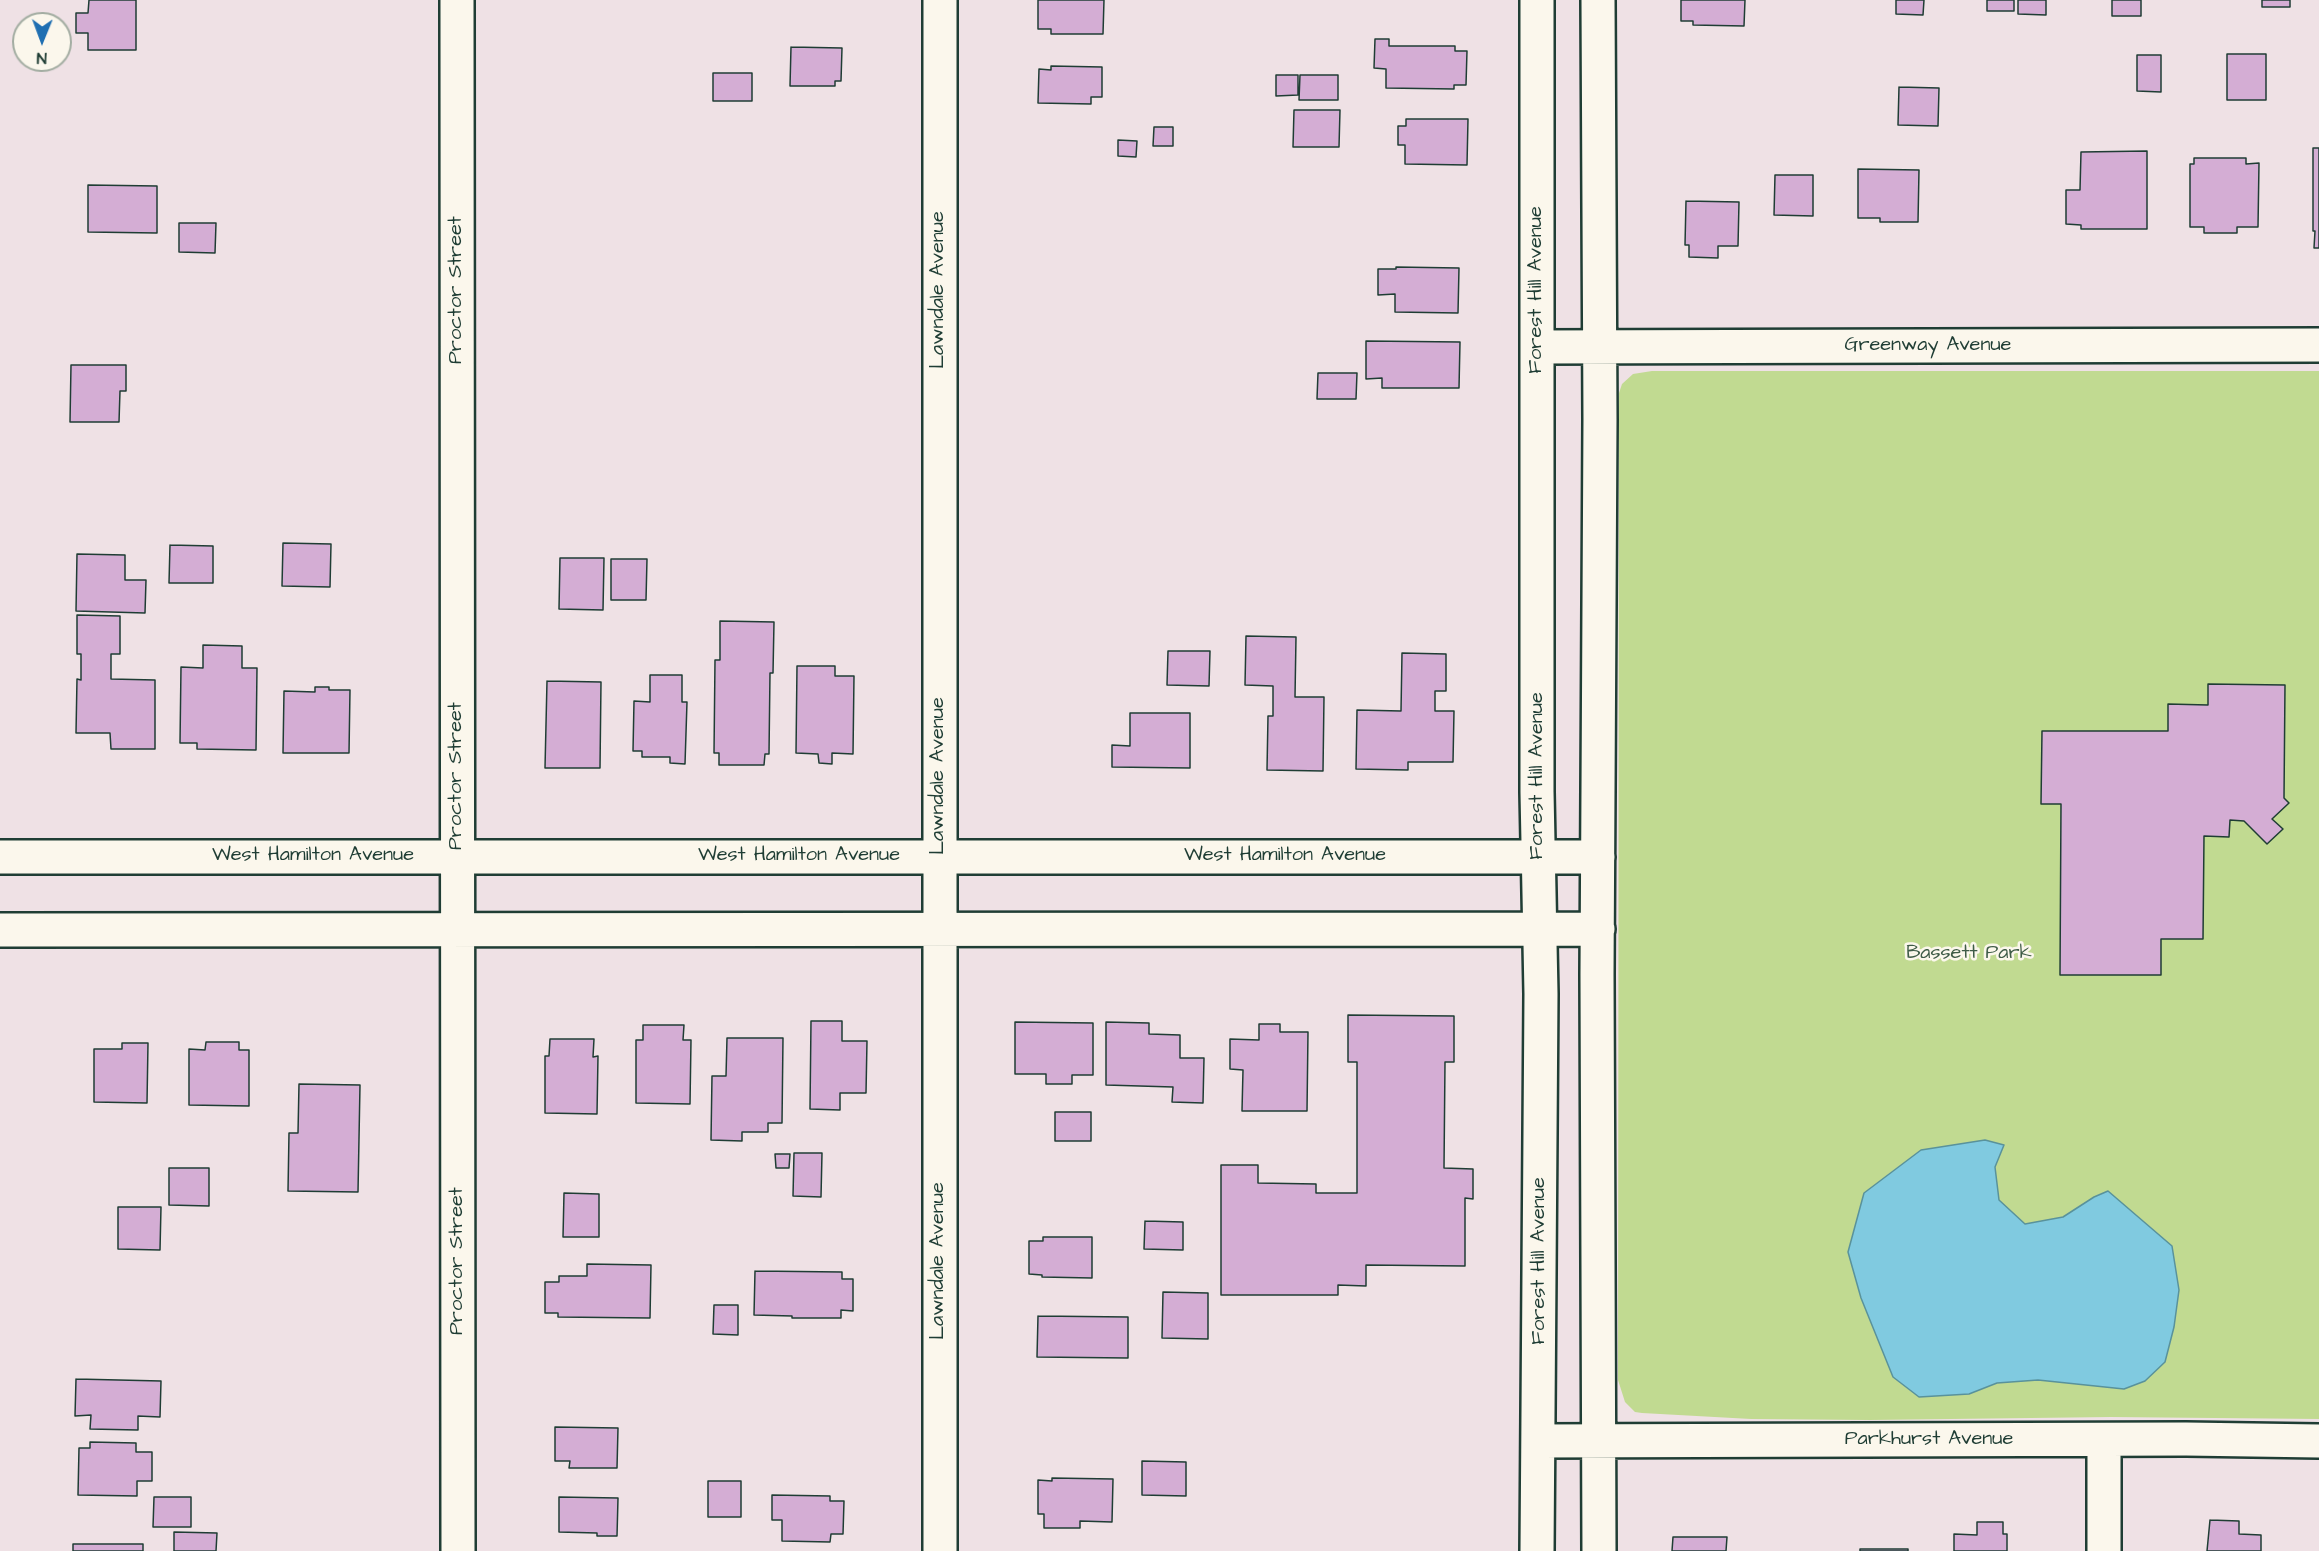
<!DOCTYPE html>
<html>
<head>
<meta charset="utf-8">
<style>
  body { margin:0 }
  #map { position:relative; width:2319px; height:1551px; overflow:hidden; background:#efe1e5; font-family:"Architects Daughter",sans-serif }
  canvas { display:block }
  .north { position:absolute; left:12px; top:12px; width:60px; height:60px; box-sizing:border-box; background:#fbf7ec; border:2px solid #a3ada2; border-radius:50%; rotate:181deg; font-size:16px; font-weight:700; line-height:24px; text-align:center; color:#1f3d34 }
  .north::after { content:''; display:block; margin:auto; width:21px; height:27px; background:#1f6fb2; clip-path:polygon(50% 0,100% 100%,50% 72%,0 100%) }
</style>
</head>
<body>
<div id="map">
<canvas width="2319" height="1551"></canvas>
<div class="north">N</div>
</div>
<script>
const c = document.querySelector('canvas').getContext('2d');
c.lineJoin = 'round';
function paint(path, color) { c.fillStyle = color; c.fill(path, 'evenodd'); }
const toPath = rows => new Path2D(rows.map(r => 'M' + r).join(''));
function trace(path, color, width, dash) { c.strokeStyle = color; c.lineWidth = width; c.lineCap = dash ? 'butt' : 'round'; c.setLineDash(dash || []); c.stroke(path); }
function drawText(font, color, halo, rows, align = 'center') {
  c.font = font + ' "Architects Daughter",sans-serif'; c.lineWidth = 5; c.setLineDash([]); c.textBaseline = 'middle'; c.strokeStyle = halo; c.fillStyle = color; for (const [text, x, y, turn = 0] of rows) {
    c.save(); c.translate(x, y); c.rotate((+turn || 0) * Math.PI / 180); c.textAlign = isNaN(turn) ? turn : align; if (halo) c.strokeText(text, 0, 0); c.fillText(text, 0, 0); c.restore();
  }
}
const green = toPath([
  [1652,371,2319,371,2319,1419,2111,1417,1870,1420,1751,1419,1642,1413,1635,1412,1625,1402,1618,1380,1619,393,1622,384,1633,374]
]);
const water = toPath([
  [1985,1140,2004,1145,1995,1167,1999,1200,2025,1224,2063,1217,2094,1197,2108,1191,2172,1246,2179,1290,2174,1327,2165,1362,2145,1381,2124,1389,2038,1380,1997,1383,1969,1394,1919,1397,1893,1377,1861,1298,1848,1252,1864,1193,1921,1150,1985,1140]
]);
const building = toPath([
  [89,0,136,0,136,50,88,50,88,33,76,33,76,13,88,13,89,0],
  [1038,0,1104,0,1103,34,1051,34,1051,29,1038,29,1038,0],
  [1681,0,1745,0,1744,26,1693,25,1693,21,1681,21,1681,0],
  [1896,0,1924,0,1923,15,1896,14,1896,0],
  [1987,0,2014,0,2014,11,1987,11,1987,0],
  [2018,0,2046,0,2046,15,2018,14,2018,0],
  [2112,0,2141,0,2141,16,2112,16,2112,0],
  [2262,0,2290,0,2290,7,2262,7,2262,0],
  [1375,39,1389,39,1389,46,1455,46,1455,51,1467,51,1466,85,1454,85,1454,89,1386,88,1386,69,1374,68,1375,39],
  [791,47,842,48,841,81,835,81,835,86,790,86,791,47],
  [2227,54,2266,54,2266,100,2227,100,2227,54],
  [2137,55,2161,55,2161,92,2137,91,2137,55],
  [1051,66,1102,67,1102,97,1091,97,1091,104,1038,103,1039,69,1051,70,1051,66],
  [713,73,752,73,752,101,713,101,713,73],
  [1276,75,1298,75,1298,95,1276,96,1276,75],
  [1300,75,1338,75,1338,100,1299,100,1300,75],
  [1899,87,1939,88,1938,126,1898,125,1899,87],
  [1294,110,1340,110,1339,147,1293,147,1294,110],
  [1406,119,1468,119,1467,165,1405,164,1405,145,1398,145,1398,126,1406,126,1406,119],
  [1154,127,1173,127,1173,146,1153,146,1154,127],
  [1118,140,1137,141,1136,157,1118,156,1118,140],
  [2313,148,2319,148,2319,248,2314,248,2315,231,2313,231,2313,148],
  [2147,151,2147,229,2081,229,2081,225,2066,224,2066,190,2080,190,2081,152,2147,151],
  [2194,158,2246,158,2246,164,2259,163,2258,227,2237,227,2237,233,2204,233,2204,227,2190,227,2190,164,2194,164,2194,158],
  [1858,169,1919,170,1918,222,1880,222,1880,218,1858,218,1858,169],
  [1775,175,1813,175,1813,216,1774,215,1775,175],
  [88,185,157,186,157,233,88,232,88,185],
  [1686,201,1739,202,1738,246,1718,246,1718,258,1689,257,1689,245,1685,245,1686,201],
  [179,223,216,223,215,253,179,252,179,223],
  [1396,267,1459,268,1458,313,1395,312,1395,294,1378,295,1378,269,1396,269,1396,267],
  [1366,341,1460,342,1459,388,1382,388,1382,378,1366,379,1366,341],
  [71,365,126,365,126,391,120,391,119,422,70,422,71,365],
  [1318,373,1357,373,1356,399,1317,399,1318,373],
  [283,543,331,544,330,587,282,586,283,543],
  [170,545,213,546,213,583,169,583,170,545],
  [77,554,125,555,125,580,146,580,145,613,76,611,77,554],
  [560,558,604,558,603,610,559,609,560,558],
  [611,559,647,559,646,600,611,600,611,559],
  [77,615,120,616,120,654,111,654,111,679,155,680,155,749,111,749,110,733,76,733,77,679,81,680,81,654,77,654,77,615],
  [720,621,774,622,773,673,770,673,769,754,765,754,764,765,719,765,719,753,714,753,715,660,720,660,720,621],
  [1246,636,1296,637,1295,697,1324,697,1323,771,1267,770,1268,716,1273,716,1273,686,1245,685,1246,636],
  [203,645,242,646,242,668,257,668,256,750,197,749,197,743,180,743,181,667,203,668,203,645],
  [1168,651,1210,651,1209,686,1167,685,1168,651],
  [1402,653,1446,654,1446,691,1435,691,1435,711,1454,711,1453,762,1408,762,1408,770,1356,769,1357,710,1401,711,1402,653],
  [797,666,835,666,835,676,854,676,853,754,832,753,832,764,819,763,818,754,796,753,797,666],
  [650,675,682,675,682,702,687,702,685,764,670,763,670,757,642,757,642,751,633,751,634,701,650,702,650,675],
  [547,681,601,682,600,768,545,768,547,681],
  [2208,684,2285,685,2284,798,2289,803,2272,819,2283,829,2267,844,2244,821,2230,820,2229,837,2204,836,2203,939,2161,939,2161,975,2060,975,2061,804,2041,804,2042,731,2168,731,2168,704,2208,705,2208,684],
  [315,687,329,687,329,690,350,690,349,753,283,753,284,691,315,692,315,687],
  [1130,713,1190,713,1190,768,1112,767,1112,745,1130,746,1130,713],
  [1348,1015,1454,1016,1454,1062,1445,1062,1444,1168,1473,1169,1473,1199,1465,1198,1465,1266,1366,1265,1366,1286,1338,1285,1338,1295,1221,1295,1221,1165,1258,1165,1258,1183,1316,1184,1316,1193,1357,1193,1357,1062,1348,1062,1348,1015],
  [811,1021,842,1021,842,1041,867,1041,866,1093,840,1093,840,1110,810,1109,811,1021],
  [1015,1022,1093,1023,1093,1075,1072,1075,1072,1084,1046,1084,1046,1074,1015,1074,1015,1022],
  [1106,1022,1149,1023,1149,1034,1180,1035,1180,1058,1204,1058,1203,1103,1172,1102,1173,1087,1106,1085,1106,1022],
  [1259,1024,1280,1024,1280,1032,1308,1032,1307,1111,1242,1111,1243,1070,1230,1069,1230,1039,1259,1040,1259,1024],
  [643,1025,684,1025,683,1040,691,1040,690,1104,636,1103,636,1040,643,1040,643,1025],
  [727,1038,783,1038,782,1123,768,1123,768,1132,742,1132,742,1141,711,1140,712,1076,726,1076,727,1038],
  [550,1039,594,1039,593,1057,598,1056,597,1114,545,1113,545,1056,549,1056,550,1039],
  [206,1042,239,1042,239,1050,249,1050,249,1106,189,1105,189,1049,205,1050,206,1042],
  [122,1043,148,1043,147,1103,94,1102,94,1049,122,1049,122,1043],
  [299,1084,360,1085,358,1192,288,1191,289,1133,298,1133,299,1084],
  [1055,1112,1091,1112,1091,1141,1055,1141,1055,1112],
  [794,1153,822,1153,821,1197,793,1196,794,1153],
  [775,1154,790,1154,789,1168,776,1168,775,1154],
  [169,1168,209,1168,209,1206,169,1205,169,1168],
  [564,1193,599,1194,599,1237,563,1237,564,1193],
  [118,1207,161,1207,160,1250,118,1249,118,1207],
  [1145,1221,1183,1222,1183,1250,1144,1249,1145,1221],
  [1043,1237,1092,1237,1092,1278,1042,1277,1042,1275,1029,1274,1029,1241,1043,1241,1043,1237],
  [587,1264,651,1265,650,1318,558,1317,558,1313,545,1313,545,1282,559,1282,559,1276,587,1276,587,1264],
  [755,1271,842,1272,842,1279,853,1279,853,1311,841,1310,841,1318,792,1318,792,1316,754,1315,755,1271],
  [1163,1292,1208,1293,1208,1339,1162,1338,1163,1292],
  [714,1305,738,1305,738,1335,713,1334,714,1305],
  [1038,1316,1128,1317,1128,1358,1037,1357,1038,1316],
  [76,1379,161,1381,160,1417,138,1416,138,1430,90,1429,91,1415,75,1416,76,1379],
  [555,1427,618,1428,617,1468,569,1468,570,1461,555,1461,555,1427],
  [90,1442,136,1443,136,1452,152,1452,152,1481,137,1481,137,1496,78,1495,79,1448,90,1448,90,1442],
  [1142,1461,1186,1462,1186,1496,1142,1495,1142,1461],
  [1052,1478,1113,1479,1112,1522,1080,1521,1080,1528,1044,1528,1044,1514,1038,1514,1038,1480,1052,1481,1052,1478],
  [708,1481,741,1481,741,1517,708,1517,708,1481],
  [772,1495,830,1496,830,1501,844,1501,843,1534,831,1534,830,1542,782,1541,782,1520,772,1520,772,1495],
  [154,1497,191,1497,191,1527,153,1527,154,1497],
  [559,1497,618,1498,617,1536,597,1536,597,1533,559,1532,559,1497],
  [2210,1520,2239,1521,2239,1534,2261,1535,2261,1551,2207,1551,2210,1520],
  [1977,1522,2003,1522,2003,1534,2007,1534,2007,1551,1954,1551,1954,1534,1977,1535,1977,1522],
  [174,1532,217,1533,216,1551,174,1551,174,1532],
  [1673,1537,1727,1537,1726,1551,1672,1551,1673,1537],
  [73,1544,143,1544,143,1551,73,1551,73,1544],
  [1860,1549,1908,1549,1908,1551,1860,1551,1860,1549]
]);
const minor = toPath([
  [457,0,458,1551],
  [1598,0,1600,419,1597,974,1599,1551],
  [1537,347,2319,345],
  [0,857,1598,857],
  [0,930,1598,929],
  [2104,1440,2104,1551],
  [1538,1441,2186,1439,2319,1441],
  [940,1551,940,0],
  [1537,1551,1541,994,1537,792,1537,0]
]);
const streetNames = [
  ["Proctor Street",457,290,-90],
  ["Lawndale Avenue",939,290,-90],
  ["Forest Hill Avenue",1537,290,-90],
  ["Greenway Avenue",1928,346],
  ["Proctor Street",457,776,-90],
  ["Lawndale Avenue",939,776,-90],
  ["Forest Hill Avenue",1538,776,-90],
  ["West Hamilton Avenue",313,856],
  ["West Hamilton Avenue",799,856],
  ["West Hamilton Avenue",1285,856],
  ["Proctor Street",458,1261,-90],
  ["Lawndale Avenue",939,1261,-90],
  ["Forest Hill Avenue",1540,1261,-90],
  ["Parkhurst Avenue",1929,1440]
];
const parkNames = [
  ["Bassett Park",1969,954]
];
paint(green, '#c1da91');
paint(water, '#80cae0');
trace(water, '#59929b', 1.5);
paint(building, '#d4add4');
trace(building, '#1f3d34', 1.5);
trace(minor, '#1f3d34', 38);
trace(minor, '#fbf7ec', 33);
drawText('20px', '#1f3d34', '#fbf7ec', streetNames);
drawText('20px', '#3f5c47', '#fbf7ec', parkNames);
</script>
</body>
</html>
